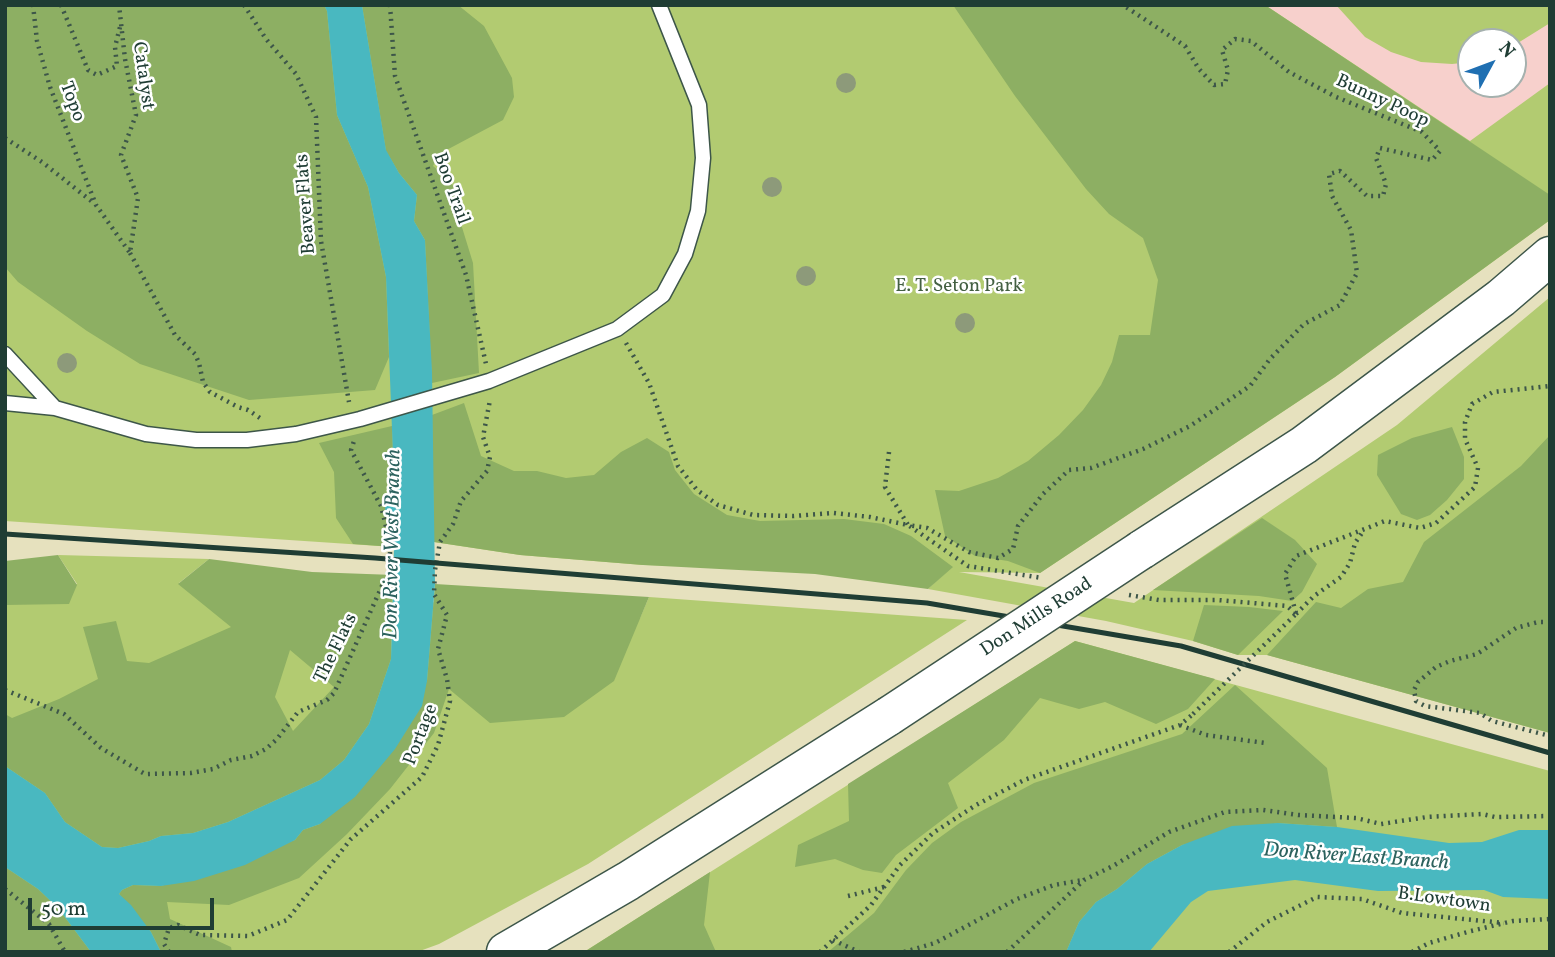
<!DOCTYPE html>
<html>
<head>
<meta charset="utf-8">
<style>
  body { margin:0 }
  #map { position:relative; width:1555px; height:957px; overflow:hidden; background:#e6e1be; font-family:Vollkorn,serif }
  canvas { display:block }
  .frame { position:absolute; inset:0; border:7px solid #1f3d34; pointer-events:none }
  .north { position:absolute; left:1457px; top:28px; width:70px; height:70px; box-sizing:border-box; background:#fff; border:2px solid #a5b1ae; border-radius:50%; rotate:49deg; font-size:19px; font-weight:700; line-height:28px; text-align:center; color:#1f3d34 }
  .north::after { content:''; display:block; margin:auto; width:24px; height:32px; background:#1f6fb2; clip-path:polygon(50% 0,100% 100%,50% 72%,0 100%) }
  .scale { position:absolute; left:28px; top:898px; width:186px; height:32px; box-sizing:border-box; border:4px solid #1f3d34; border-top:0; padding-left:9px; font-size:21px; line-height:24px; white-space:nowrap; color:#1f3d34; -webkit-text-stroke:5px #fff; paint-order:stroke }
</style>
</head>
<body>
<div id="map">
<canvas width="1555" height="957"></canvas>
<div class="frame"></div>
<div class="north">N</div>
<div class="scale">50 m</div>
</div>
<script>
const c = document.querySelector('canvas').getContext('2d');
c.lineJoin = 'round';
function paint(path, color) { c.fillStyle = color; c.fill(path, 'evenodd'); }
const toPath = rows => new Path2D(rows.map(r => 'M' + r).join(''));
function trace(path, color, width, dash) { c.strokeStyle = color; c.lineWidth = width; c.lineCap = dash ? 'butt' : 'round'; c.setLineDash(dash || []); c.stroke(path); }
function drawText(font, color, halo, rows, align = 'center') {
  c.font = font + ' Vollkorn,serif'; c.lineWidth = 5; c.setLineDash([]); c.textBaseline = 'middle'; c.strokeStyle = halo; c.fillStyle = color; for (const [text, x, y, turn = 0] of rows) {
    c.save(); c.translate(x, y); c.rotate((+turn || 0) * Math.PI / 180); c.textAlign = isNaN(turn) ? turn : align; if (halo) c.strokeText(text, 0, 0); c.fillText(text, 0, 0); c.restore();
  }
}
const built = toPath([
  [1265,5,1550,5,1550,195,1470,142],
  [1471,42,1513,42,1513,84,1471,84]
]);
const green = toPath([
  [5,5,1265,5,1470,141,1550,83,1550,220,1335,377,1040,573,959,572,1134,603,1397,425,1550,297,1550,733,1267,655,1238,655,1193,641,1106,621,928,589,947,571,643,565,520,555,434,542,394,547,5,521],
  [1336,5,1550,5,1550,23,1513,46,1513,42,1471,42,1471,62,1452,64,1421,62,1391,52,1365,37],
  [58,555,209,559,179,583,640,618,649,597,967,620,588,864,439,944,417,952,5,952,5,591,77,584],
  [1075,641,1550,771,1550,952,584,952]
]);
const forest = toPath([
  [5,5,324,5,327,11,337,115,368,187,386,277,389,357,375,390,249,400,140,364,87,331,18,282,5,267],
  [362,5,458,5,484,26,512,78,514,97,503,120,439,154,433,166,450,180,455,190,457,211,473,263,479,373,432,383,425,240,414,221,417,195,399,173,386,151],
  [953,5,1265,5,1550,195,1550,220,1335,377,1040,573,1008,561,975,556,945,536,935,490,959,491,998,478,1028,461,1059,435,1083,410,1101,385,1112,362,1119,335,1150,335,1158,280,1143,238,1109,214,1086,189,1015,96],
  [464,403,481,456,514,471,537,471,566,478,594,475,621,452,647,438,669,452,675,470,694,494,727,515,760,521,844,519,884,524,911,536,953,567,928,589,815,574,643,565,520,555,434,542,432,415],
  [392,426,394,480,385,508,394,547,353,544,336,518,334,472,319,443],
  [1452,427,1464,457,1464,479,1447,500,1430,515,1417,520,1401,514,1377,475,1378,455,1412,438],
  [1550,435,1550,733,1267,655,1316,602,1341,608,1368,589,1403,582,1424,542,1521,466],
  [1262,518,1295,540,1317,564,1302,592,1292,601,1259,596,1153,590],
  [58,555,77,585,69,604,5,605,5,561],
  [209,559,312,572,394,575,391,610,391,659,369,724,344,760,320,780,228,822,193,833,161,836,149,841,118,848,102,847,65,822,45,793,5,766,5,714,12,718,59,699,98,679,83,627,116,621,127,661,149,663,231,627,178,584],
  [290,650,334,687,293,731,275,697],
  [435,584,649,597,614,681,564,717,490,723,449,689,434,733,390,789,347,834,299,878,229,905,167,902,170,919,231,947,232,952,161,952,151,932,119,894,122,890,133,885,161,886,295,840,303,830,320,824,427,681],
  [1204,605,1249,607,1283,611,1238,655,1193,641],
  [1075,641,1215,679,1188,709,1156,724,1105,702,1079,709,1040,698,1004,740,948,783,958,808,896,855,882,873,863,870,835,859,795,867,798,845,849,821,848,784],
  [1235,685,1327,768,1337,827,1278,823,1182,845,1147,864,1117,889,1096,902,1079,922,1066,952,828,952,874,913,906,870,932,843,961,822,1034,783,1182,734],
  [5,867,38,889,58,908,91,952,5,952],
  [710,872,704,925,716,952,584,952]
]);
const water = toPath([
  [324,5,362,5,386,150,399,173,417,195,414,221,425,240,432,372,435,584,427,681,422,706,395,749,355,797,320,824,303,830,295,840,245,865,194,881,161,886,133,885,122,890,119,894,131,905,151,932,161,952,91,952,58,908,38,889,5,867,5,766,45,793,65,822,102,847,118,848,149,841,161,836,193,833,228,822,320,780,344,760,369,724,391,659,394,547,385,508,394,480,386,277,368,187,337,115,327,11],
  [1278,823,1337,827,1449,843,1482,842,1519,830,1550,830,1550,899,1503,897,1484,890,1378,891,1295,880,1208,891,1191,902,1149,952,1066,952,1079,922,1096,902,1117,889,1147,864,1182,845,1232,826]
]);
const path = toPath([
  [33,5,37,41,50,87,96,205,130,253,138,198,121,155,136,115,125,59,119,5],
  [61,5,88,70,97,75,117,66,115,47,120,27],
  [244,5,266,39,296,74,316,117,321,241,349,402],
  [390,5,395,76,466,275,486,364],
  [5,138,42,162,95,204],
  [130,253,175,335,195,354,199,363,203,382,210,392,238,407,248,410,263,420],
  [626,343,649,383,678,466,697,490,718,505,753,515,793,516,833,513,870,517,908,525,968,566,1042,578],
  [889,452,885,487,908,525,927,528,969,552,998,558,1013,549,1018,526,1043,494,1069,470,1091,468,1143,449,1190,426,1250,386,1270,359,1304,324,1340,305,1357,273,1351,230,1332,196,1329,174,1340,171,1367,196,1383,196,1386,184,1376,158,1380,148,1432,160,1440,151,1422,132,1336,97,1289,72,1251,41,1235,39,1222,50,1228,70,1225,84,1214,85,1199,69,1185,46,1123,5],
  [1129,595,1159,600,1218,600,1287,606,1296,614],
  [1296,613,1285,574,1296,556,1385,521,1420,528,1436,523,1475,487,1478,468,1465,439,1465,422,1472,404,1493,392,1550,386],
  [1296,614,1314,596,1341,577,1350,563,1355,543,1364,530],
  [1550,622,1538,622,1516,628,1477,654,1450,661,1436,667,1418,682,1414,690,1416,701,1425,706,1480,713,1492,721,1550,736],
  [5,690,64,714,101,748,145,774,191,773,213,769,231,760,252,756,266,749,277,739,298,712,327,700,334,693,390,568,390,543,381,506,351,450,355,438],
  [1180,725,1206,735,1265,743],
  [5,889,49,924,65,952],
  [848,896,884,887],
  [833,940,859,952],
  [169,952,164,944,169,928,178,925,200,935,248,936,287,920,351,839,422,777,438,745,450,701,447,679,438,649,447,615,434,594,435,570,440,542,453,524,461,501,487,471,490,457,483,437,490,400],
  [820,952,871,905,900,865,933,833,976,805,1024,780,1180,725,1193,714],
  [904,952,935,943,1017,899,1054,885,1083,880],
  [1007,952,1084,880,1113,866,1169,832,1225,812,1263,810,1298,815,1356,818,1381,824,1427,817,1482,814,1495,817,1550,816],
  [1229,952,1267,922,1317,897,1362,899,1402,913,1504,923],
  [1412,952,1429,943,1471,931,1513,921,1550,919]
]);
const service = toPath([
  [5,354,55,408],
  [5,403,55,408,146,434,196,440,247,440,296,434,360,419,489,381,617,329,663,295,685,254,698,211,703,158,699,105,659,5]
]);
const secondary = toPath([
  [1141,550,1304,445,1501,298,1550,256],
  [506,952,628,881,889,716]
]);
const rail = toPath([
  [5,534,375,558,927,603,1181,646,1550,753]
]);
const pathBridge = toPath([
  [1193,714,1296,614]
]);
const secondaryBridge = toPath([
  [889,716,1141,550]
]);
const trees = [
  [846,83],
  [772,187],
  [806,276],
  [965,323],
  [67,363]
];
const streetNames = [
  ["Catalyst",142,76,82],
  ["Topo",71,102,69],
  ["Bunny Poop",1382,102,25],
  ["Boo Trail",450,189,70],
  ["Beaver Flats",307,204,-94],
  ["Don Mills Road",1037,618,-33],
  ["The Flats",337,649,-64],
  ["Portage",422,735,-69],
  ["B.Lowtown",1444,901,8]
];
const parkNames = [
  ["E. T. Seton Park",959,288]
];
const waterNames = [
  ["Don River West Branch",394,544,-89],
  ["Don River East Branch",1356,858,4]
];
paint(built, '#f7d0cc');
paint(green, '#b2cb71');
paint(forest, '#8daf63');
paint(water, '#49b8c0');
trace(service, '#3d5649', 17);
trace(secondary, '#3d5649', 41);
trace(path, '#3d5649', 4.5, [2, 5]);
trace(service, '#fff', 14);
trace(secondary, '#fff', 38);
trace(rail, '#1f3d34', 5);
trace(secondaryBridge, '#3d5649', 41, []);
trace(pathBridge, '#3d5649', 4.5, [2, 5]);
trace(secondaryBridge, '#fff', 38);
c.fillStyle = '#8d9a7a';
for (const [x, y] of trees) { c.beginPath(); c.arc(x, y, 10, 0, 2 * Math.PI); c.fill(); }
drawText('19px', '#1f3d34', '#fff', streetNames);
drawText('19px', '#446043', '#fff', parkNames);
drawText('italic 21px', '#2c625e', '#fff', waterNames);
</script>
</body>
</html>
